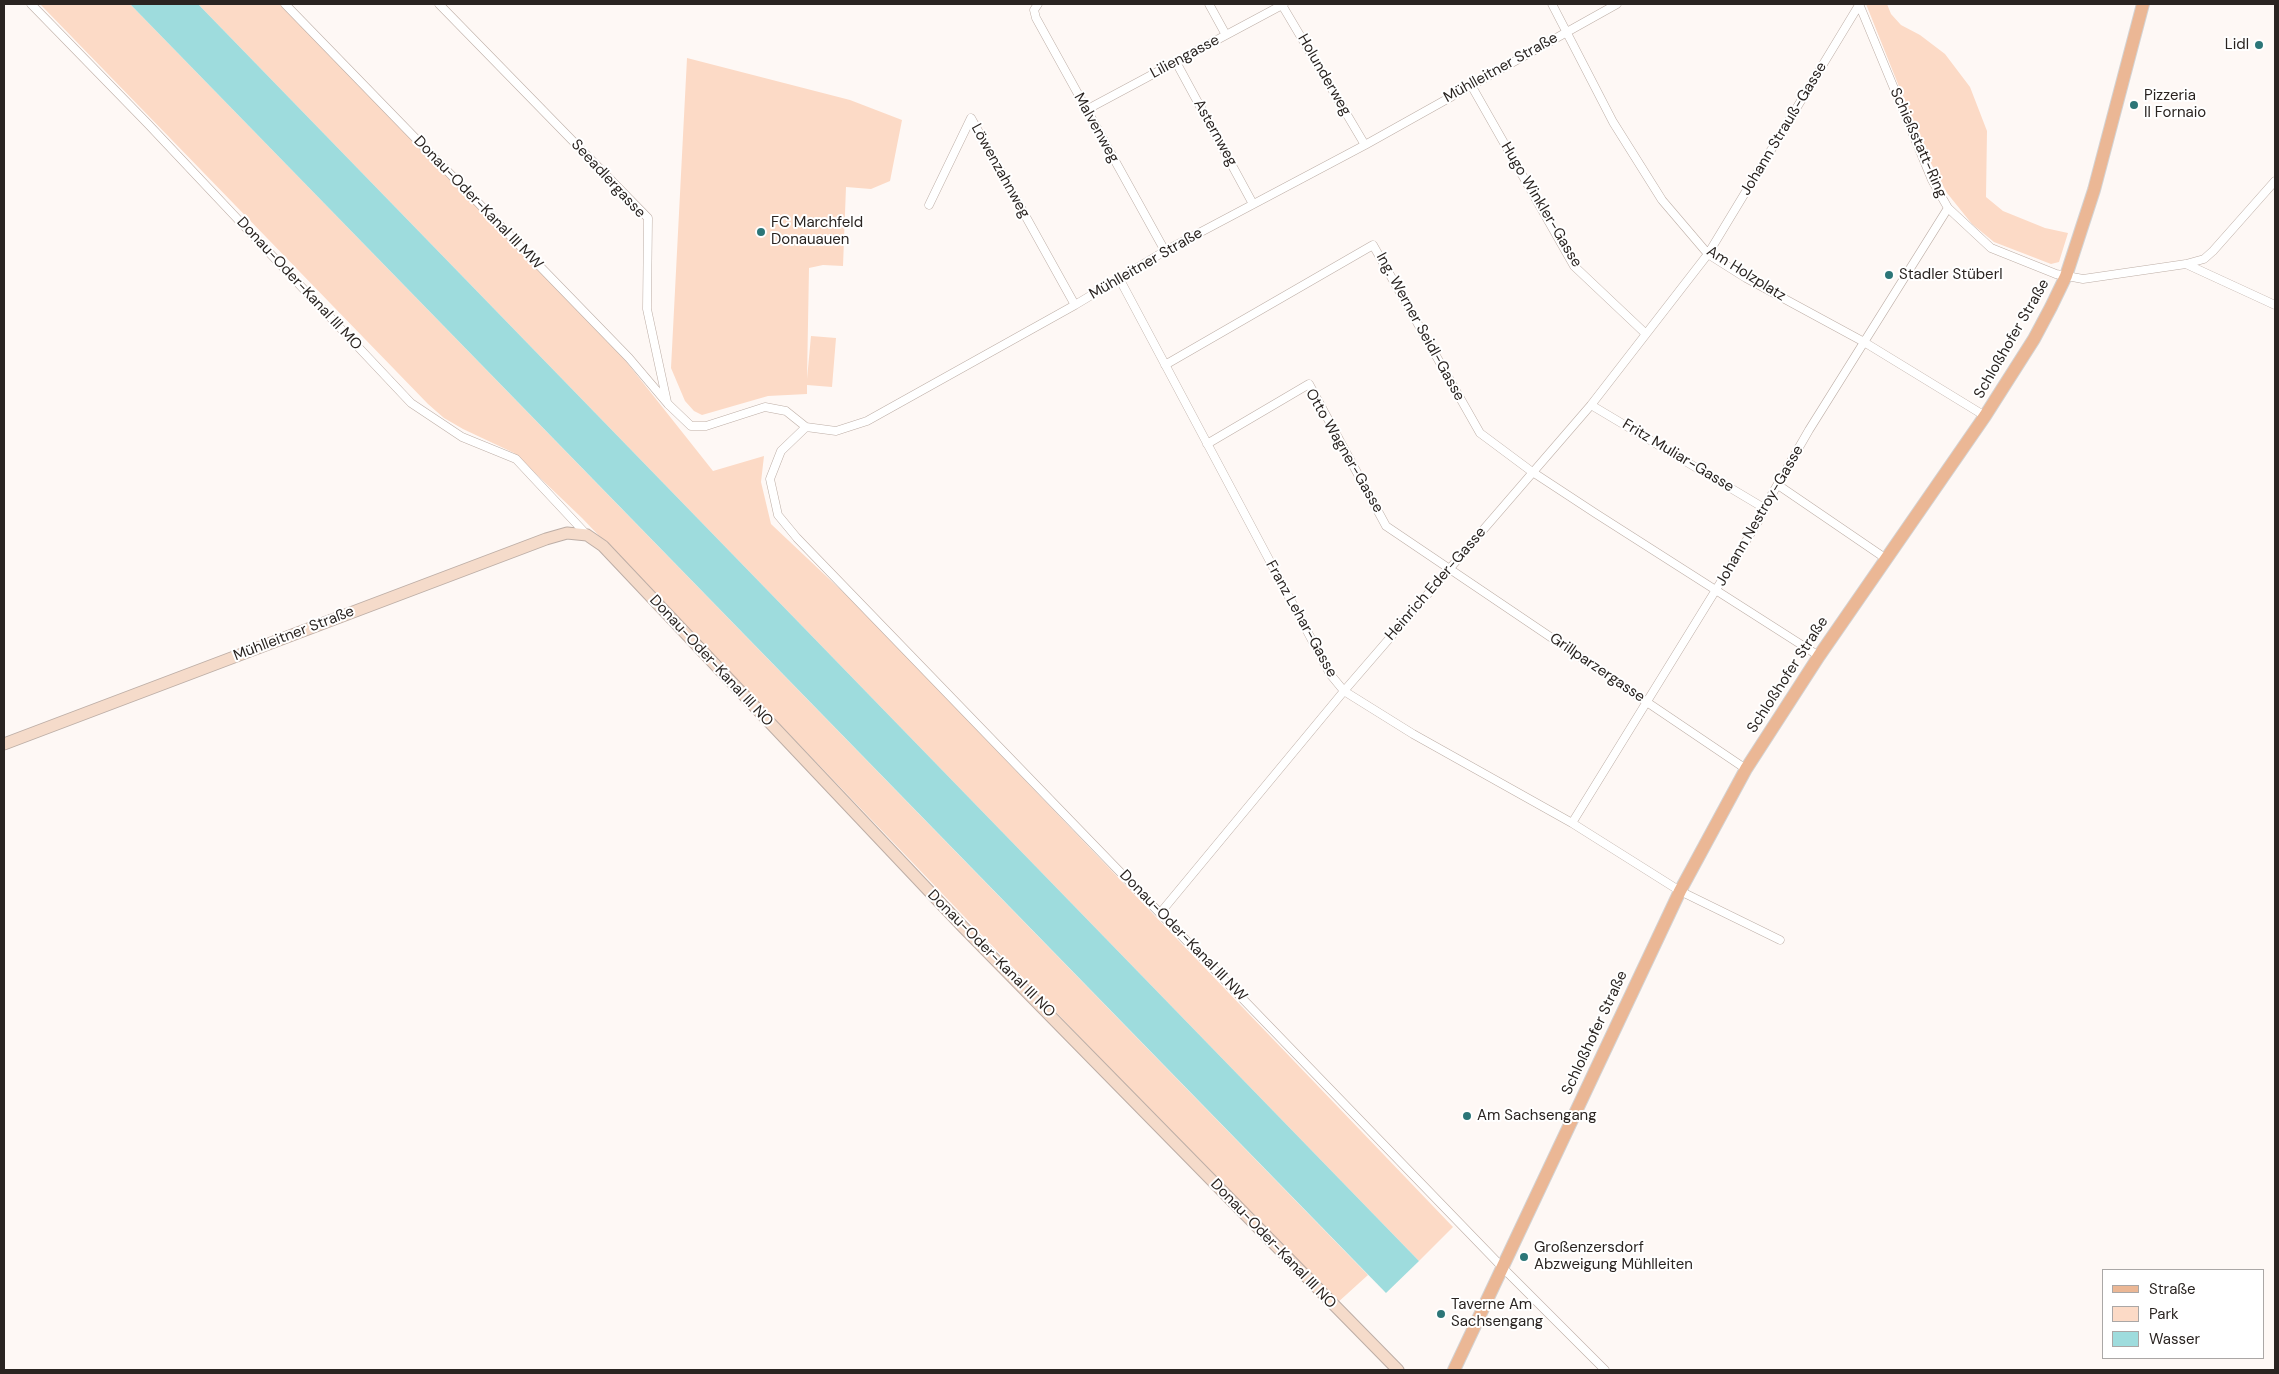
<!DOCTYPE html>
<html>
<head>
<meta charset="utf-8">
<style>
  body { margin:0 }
  #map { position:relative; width:2279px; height:1374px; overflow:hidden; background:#fef8f5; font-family:"DM Sans",sans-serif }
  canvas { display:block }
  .frame { position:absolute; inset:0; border:5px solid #2a2421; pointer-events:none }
  .legend { position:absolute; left:2102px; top:1269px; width:162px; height:90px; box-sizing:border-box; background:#fff; border:1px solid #aaa7a6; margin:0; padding:6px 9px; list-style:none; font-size:15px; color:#2a2421 }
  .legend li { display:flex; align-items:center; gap:10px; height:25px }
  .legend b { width:25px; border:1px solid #aaa7a6 }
</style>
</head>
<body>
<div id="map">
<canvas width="2279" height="1374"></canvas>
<div class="frame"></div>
<ul class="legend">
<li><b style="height:6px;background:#ebb795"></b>Straße</li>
<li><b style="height:14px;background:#fcdac6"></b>Park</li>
<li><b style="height:14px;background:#9edcdd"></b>Wasser</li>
</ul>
</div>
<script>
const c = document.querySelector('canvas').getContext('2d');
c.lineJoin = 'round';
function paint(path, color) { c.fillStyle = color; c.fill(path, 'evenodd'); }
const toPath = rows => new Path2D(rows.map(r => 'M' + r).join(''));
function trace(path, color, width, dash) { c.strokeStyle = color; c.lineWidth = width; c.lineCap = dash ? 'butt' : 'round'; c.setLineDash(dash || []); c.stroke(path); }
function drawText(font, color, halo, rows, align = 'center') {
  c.font = font + ' "DM Sans",sans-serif'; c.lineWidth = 4; c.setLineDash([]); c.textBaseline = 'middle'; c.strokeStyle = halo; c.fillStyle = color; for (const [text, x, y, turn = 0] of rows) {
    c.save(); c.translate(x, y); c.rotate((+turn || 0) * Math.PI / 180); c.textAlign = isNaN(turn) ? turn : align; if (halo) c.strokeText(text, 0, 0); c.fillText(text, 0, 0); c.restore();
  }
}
const green = toPath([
  [40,4,130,4,1368,1275,1336,1304,582,518,514,453,463,429,444,418,428,404],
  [198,4,280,4,625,360,713,471,764,456,761,482,771,524,860,608,1453,1227,1419,1261],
  [1866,4,1887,4,1891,14,1901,25,1920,35,1945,54,1970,87,1987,131,1986,197,2003,211,2045,228,2068,233,2059,262,2051,264,1994,242,1972,224,1947,193,1926,154],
  [687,58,850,100,902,120,890,181,871,189,846,187,843,266,823,265,809,268,807,379,811,336,836,338,832,387,807,385,807,394,768,396,702,415,694,411,685,401,671,368]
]);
const water = toPath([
  [130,4,198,4,1419,1261,1386,1293]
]);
const street = toPath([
  [31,4,148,124,411,403,462,437,516,459,587,535],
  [285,4,629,358,668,404,691,426,706,426,765,407,786,411,806,427,836,431,867,421,1075,305,1165,251,1365,145,1617,4],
  [439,4,648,218,647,309,667,402],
  [1038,4,1034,10,1036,18,1165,251],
  [1209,4,1226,35],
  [1552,4,1613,122,1662,200,1708,254,1746,278,1864,342,1985,416],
  [1859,4,1932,180,1948,208,1991,248,2056,274,2083,279,2186,264,2204,259,2213,251,2275,181],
  [1282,5,1365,145],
  [1176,62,1253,204],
  [1471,85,1574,266,1646,334],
  [1086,110,1284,4],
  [929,205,971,118,1075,305],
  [2186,264,2275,305],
  [1119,278,1330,674,1344,691,1413,734,1572,823,1680,891,1780,940],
  [1165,365,1373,245,1480,433,1531,471,1595,513,1819,656],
  [1591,405,1764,508],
  [806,427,781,451,770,479,778,515,797,538,1504,1269,1605,1370],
  [1207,444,1309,384,1386,526,1746,769],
  [1778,485,1885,558],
  [1572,823,1759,520,1764,508,1809,430,1948,208],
  [1161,912,1344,691,1591,405,1708,254,1859,5]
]);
const secondary = toPath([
  [4,744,546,539,567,533,587,535,603,546,963,927,1398,1370]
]);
const primary = toPath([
  [1454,1370,1680,891,1746,769,1819,656,1985,416,2034,339,2051,307,2066,276,2094,190,2143,4]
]);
const markers = [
  [2259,45,5,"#2c7678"],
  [2134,105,5,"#2c7678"],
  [761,232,5,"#2c7678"],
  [1889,275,5,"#2c7678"],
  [1467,1116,5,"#2c7678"],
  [1524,1257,5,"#2c7678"],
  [1441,1314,5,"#2c7678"]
];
const poiNames = [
  ["Lidl",2249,45,"right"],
  ["Pizzeria",2144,96],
  ["Il Fornaio",2144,113],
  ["FC Marchfeld",771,223],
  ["Donauauen",771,240],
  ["Stadler Stüberl",1899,275],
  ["Am Sachsengang",1477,1116],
  ["Großenzersdorf",1534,1248],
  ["Abzweigung Mühlleiten",1534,1265],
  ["Taverne Am",1451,1305],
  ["Sachsengang",1451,1322]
];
const streetNames = [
  ["Liliengasse",1185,57,-28],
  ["Mühlleitner Straße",1501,68,-29],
  ["Holunderweg",1324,75,60],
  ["Malvenweg",1096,128,61],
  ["Johann Strauß-Gasse",1784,129,-59],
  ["Asternweg",1215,133,61],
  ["Schießstatt-Ring",1918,143,66],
  ["Löwenzahnweg",1000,171,61],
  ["Seeadlergasse",608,179,47],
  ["Donau-Oder-Kanal III MW",478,203,46],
  ["Hugo Winkler-Gasse",1541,205,59],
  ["Mühlleitner Straße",1146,264,-30],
  ["Am Holzplatz",1746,274,32],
  ["Donau-Oder-Kanal III MO",299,284,47],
  ["Ing. Werner Seidl-Gasse",1420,327,61],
  ["Schloßhofer Straße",2012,339,-60],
  ["Otto Wagner-Gasse",1344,451,60],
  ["Fritz Muliar-Gasse",1678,456,31],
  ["Johann Nestroy-Gasse",1760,516,-60],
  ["Heinrich Eder-Gasse",1436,584,-49],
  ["Franz Lehar-Gasse",1301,619,61],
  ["Mühlleitner Straße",294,634,-21],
  ["Donau-Oder-Kanal III NO",711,661,47],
  ["Grillparzergasse",1597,668,34],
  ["Schloßhofer Straße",1788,675,-57],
  ["Donau-Oder-Kanal III NW",1183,936,46],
  ["Donau-Oder-Kanal III NO",991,954,45],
  ["Schloßhofer Straße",1595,1033,-65],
  ["Donau-Oder-Kanal III NO",1273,1244,46]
];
paint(green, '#fcdac6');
paint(water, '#9edcdd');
trace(street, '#bdaea6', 9);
trace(secondary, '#bdaea6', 13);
trace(primary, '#d4d3d3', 14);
trace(street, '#fff', 8);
trace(secondary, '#f5dbca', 11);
trace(primary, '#ebb795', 12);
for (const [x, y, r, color] of markers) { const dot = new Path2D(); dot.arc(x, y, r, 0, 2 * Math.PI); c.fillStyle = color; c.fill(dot); trace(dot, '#fff', 2); }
drawText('15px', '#2a2421', '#fff', poiNames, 'left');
drawText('15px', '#2a2421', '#fff', streetNames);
</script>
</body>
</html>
